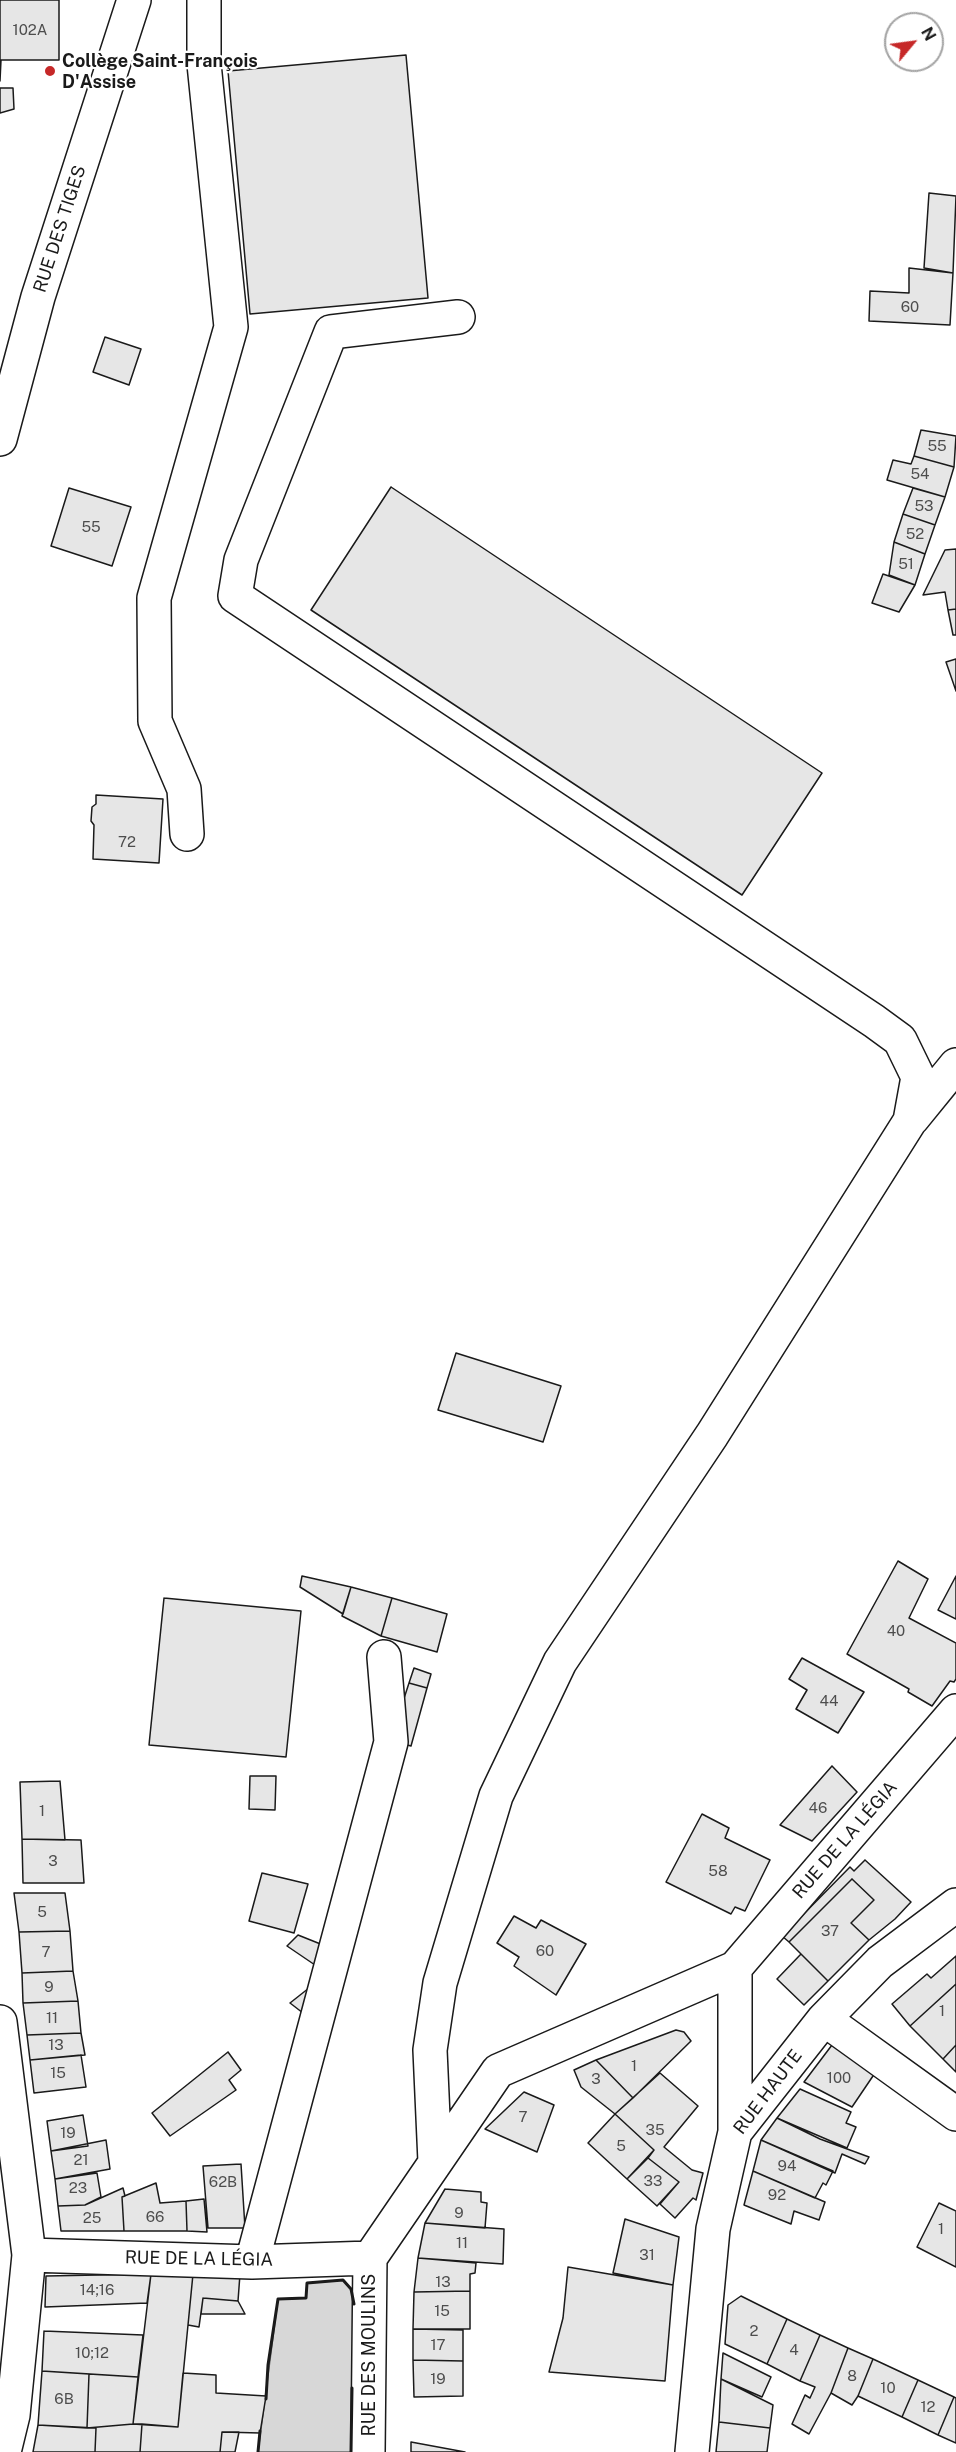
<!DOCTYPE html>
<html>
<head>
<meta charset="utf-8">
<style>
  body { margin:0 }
  #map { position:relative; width:956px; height:2452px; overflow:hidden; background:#fff; font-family:"Public Sans",sans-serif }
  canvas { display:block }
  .north { position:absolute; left:884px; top:12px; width:60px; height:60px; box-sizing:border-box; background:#fff; border:2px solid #a3a3a3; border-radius:50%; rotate:61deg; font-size:16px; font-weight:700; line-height:24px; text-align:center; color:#1a1a1a }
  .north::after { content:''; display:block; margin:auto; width:21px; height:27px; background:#c62828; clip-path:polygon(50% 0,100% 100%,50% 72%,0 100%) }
</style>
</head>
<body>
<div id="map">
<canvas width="956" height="2452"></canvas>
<div class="north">N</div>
</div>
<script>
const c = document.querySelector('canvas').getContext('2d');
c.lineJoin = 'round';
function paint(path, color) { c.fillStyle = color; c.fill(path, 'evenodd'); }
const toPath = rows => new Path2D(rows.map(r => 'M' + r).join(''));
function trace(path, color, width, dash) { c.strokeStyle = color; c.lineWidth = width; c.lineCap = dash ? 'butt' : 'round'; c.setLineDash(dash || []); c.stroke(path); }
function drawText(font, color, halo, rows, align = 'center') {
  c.font = font + ' "Public Sans",sans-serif'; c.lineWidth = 4.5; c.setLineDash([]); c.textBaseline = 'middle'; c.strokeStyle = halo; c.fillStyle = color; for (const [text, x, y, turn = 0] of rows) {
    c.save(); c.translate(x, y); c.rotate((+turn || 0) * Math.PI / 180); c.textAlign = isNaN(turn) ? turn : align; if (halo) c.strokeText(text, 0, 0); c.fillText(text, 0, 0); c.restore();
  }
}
const water = toPath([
  [343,2280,351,2289,354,2305,351,2452,258,2452,278,2299,306,2298,307,2283,343,2280]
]);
const building = toPath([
  [0,0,59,0,59,60,1,60,0,81,0,0],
  [406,55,428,298,250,314,228,71,406,55],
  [0,88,13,88,14,109,0,113,0,88],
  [929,193,956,196,953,273,924,268,929,193],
  [909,268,953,273,950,325,869,321,870,291,909,293,909,268],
  [105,337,141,349,129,385,93,372,105,337],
  [921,430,956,436,954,467,914,456,921,430],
  [914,456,954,467,945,497,887,480,893,460,911,464,914,456],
  [391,487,822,773,742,895,311,610,391,487],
  [69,488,131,507,112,566,51,546,69,488],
  [913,488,945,497,935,525,903,514,913,488],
  [903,514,935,525,925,554,894,542,903,514],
  [894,542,925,554,915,585,889,575,894,542],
  [956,549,956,609,948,610,945,592,923,595,945,550,956,549],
  [883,574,915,585,899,612,872,603,883,574],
  [956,609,956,635,953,635,948,610,956,609],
  [956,659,956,691,946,662,956,659],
  [96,795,163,799,159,863,93,859,94,825,91,821,92,807,96,804,96,795],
  [456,1353,561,1386,543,1442,438,1410,456,1353],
  [898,1561,928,1579,909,1618,956,1643,956,1679,954,1682,950,1681,932,1706,908,1692,909,1689,847,1654,898,1561],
  [302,1576,351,1587,343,1614,300,1587,302,1576],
  [956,1576,956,1619,938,1610,956,1576],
  [351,1587,392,1598,381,1636,342,1616,351,1587],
  [164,1598,301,1611,286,1757,149,1745,164,1598],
  [392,1598,447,1614,437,1652,381,1636,392,1598],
  [802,1658,864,1692,838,1733,796,1709,807,1690,789,1679,802,1658],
  [414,1668,431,1674,427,1688,409,1683,414,1668],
  [409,1683,427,1688,411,1746,400,1743,398,1717,409,1683],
  [832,1766,857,1792,812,1841,780,1825,832,1766],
  [250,1776,276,1776,275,1810,249,1809,250,1776],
  [60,1781,65,1840,22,1839,20,1782,60,1781],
  [702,1814,729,1828,725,1838,770,1860,745,1911,735,1907,731,1914,666,1882,702,1814],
  [22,1839,81,1840,84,1883,23,1883,22,1839],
  [865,1860,911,1902,895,1919,869,1940,851,1923,874,1900,852,1879,789,1942,782,1936,850,1867,854,1871,865,1860],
  [262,1873,308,1884,294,1933,249,1921,262,1873],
  [852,1879,874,1900,851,1923,869,1940,828,1981,789,1942,852,1879],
  [14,1893,65,1893,70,1931,19,1932,14,1893],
  [514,1916,536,1928,541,1920,586,1944,556,1995,514,1966,519,1957,497,1943,514,1916],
  [70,1931,73,1971,22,1973,19,1932,70,1931],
  [298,1935,323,1945,315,1965,287,1946,298,1935],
  [801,1954,828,1981,804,2005,777,1979,801,1954],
  [956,1956,956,1984,910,2026,892,2004,927,1974,931,1978,956,1956],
  [73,1971,78,2001,23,2003,22,1973,73,1971],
  [956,1984,956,2045,943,2059,910,2026,956,1984],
  [309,1988,303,2013,290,2003,309,1988],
  [78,2001,81,2033,27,2035,23,2003,78,2001],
  [676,2030,684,2032,691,2041,633,2098,596,2060,676,2030],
  [81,2033,85,2055,30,2060,27,2035,81,2033],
  [832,2045,875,2073,852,2107,804,2082,832,2045],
  [956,2045,956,2072,943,2059,956,2045],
  [228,2052,241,2070,229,2080,236,2090,170,2136,152,2113,228,2052],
  [81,2055,86,2087,34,2093,30,2060,81,2055],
  [596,2060,633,2098,615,2114,581,2087,574,2070,596,2060],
  [660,2073,698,2106,664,2147,692,2170,703,2173,696,2200,693,2198,675,2218,660,2204,679,2182,648,2158,654,2150,615,2114,660,2073],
  [800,2089,851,2112,846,2123,856,2127,847,2148,777,2118,800,2089],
  [524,2092,554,2105,537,2152,485,2129,524,2092],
  [615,2114,654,2150,627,2179,588,2143,615,2114],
  [83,2115,88,2146,51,2151,47,2121,83,2115],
  [777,2118,820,2139,869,2157,865,2164,842,2154,835,2173,808,2161,761,2140,777,2118],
  [106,2140,110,2169,55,2179,51,2151,106,2140],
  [761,2140,833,2171,826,2185,823,2183,815,2198,753,2171,761,2140],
  [648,2158,679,2182,657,2206,627,2179,648,2158],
  [241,2164,245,2228,208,2228,203,2166,241,2164],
  [753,2171,825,2202,819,2220,794,2211,791,2224,744,2205,753,2171],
  [97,2173,101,2197,85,2205,58,2206,55,2179,97,2173],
  [156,2183,160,2203,186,2201,187,2231,124,2231,122,2197,156,2183],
  [123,2188,125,2196,122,2197,124,2231,61,2231,58,2206,85,2205,123,2188],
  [445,2189,481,2192,481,2202,487,2203,485,2228,425,2223,445,2189],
  [204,2199,207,2232,187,2231,186,2201,204,2199],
  [939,2203,956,2211,956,2267,917,2247,939,2203],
  [625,2219,679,2237,673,2285,613,2273,625,2219],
  [425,2223,504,2229,503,2264,418,2258,425,2223],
  [418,2258,476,2263,475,2273,470,2274,470,2291,414,2292,418,2258],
  [568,2267,673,2285,665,2381,549,2372,563,2318,568,2267],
  [151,2274,147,2303,45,2307,46,2276,151,2274],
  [151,2274,193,2274,178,2427,133,2424,151,2274],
  [193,2274,240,2274,238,2301,203,2298,199,2327,188,2325,193,2274],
  [470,2291,470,2329,413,2329,414,2292,470,2291],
  [741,2296,787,2319,767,2364,725,2344,728,2305,741,2296],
  [203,2298,238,2301,245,2314,201,2314,203,2298],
  [787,2319,820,2335,800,2381,767,2364,787,2319],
  [413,2329,463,2330,463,2361,413,2360,413,2329],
  [44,2331,143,2335,138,2377,42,2371,44,2331],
  [820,2335,848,2348,831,2393,809,2434,792,2424,805,2395,810,2398,815,2387,800,2381,820,2335],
  [848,2348,873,2359,858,2396,852,2405,831,2393,848,2348],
  [723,2353,771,2377,762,2397,721,2379,723,2353],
  [873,2359,918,2380,902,2417,858,2396,873,2359],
  [413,2360,463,2361,463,2396,414,2397,413,2360],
  [42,2371,89,2374,87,2428,38,2425,42,2371],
  [183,2373,216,2375,216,2393,266,2396,260,2433,222,2432,220,2452,140,2452,142,2424,178,2427,183,2373],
  [89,2374,138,2377,133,2424,87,2428,89,2374],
  [721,2379,773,2405,770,2428,719,2422,721,2379],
  [918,2380,954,2397,938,2435,902,2417,918,2380],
  [954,2397,956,2398,956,2443,938,2435,954,2397],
  [719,2422,770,2428,767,2452,716,2452,719,2422],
  [133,2424,142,2424,140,2452,95,2452,96,2428,87,2428,133,2424],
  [38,2425,96,2428,95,2452,33,2452,38,2425],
  [222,2432,239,2432,235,2452,220,2452,222,2432],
  [411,2442,465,2452,411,2452,411,2442]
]);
const minor = toPath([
  [0,439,38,297,134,0],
  [187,834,184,789,155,721,154,598,231,327,204,64,204,0],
  [912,1119,956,1065],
  [735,1968,735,2132],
  [824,2019,956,2114],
  [0,2022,29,2255,13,2415,4,2452],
  [435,2162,430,2050,440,1983,496,1796,560,1662,712,1435,910,1121,918,1077,900,1040,874,1021,235,596,241,560,331,332,458,317],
  [29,2255,252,2262,370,2258],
  [370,2258,498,2071,735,1968,956,1711],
  [252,2262,391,1742,384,1657],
  [368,2452,370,2258],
  [692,2452,713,2229,735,2132,824,2019,880,1962,956,1905]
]);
const wall = toPath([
  [266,2399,268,2365,278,2299,306,2298,307,2283,343,2280,351,2289,354,2304],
  [258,2452,260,2431],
  [351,2452,352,2388]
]);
const markers = [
  [50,71,6,"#c62828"]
];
const numberNames = [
  ["102A",30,30],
  ["60",910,307],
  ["55",937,446],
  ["54",920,474],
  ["53",924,506],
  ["55",91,527],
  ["52",915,534],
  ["51",906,564],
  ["72",127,842],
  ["40",896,1631],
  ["44",829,1701],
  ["46",818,1808],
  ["1",42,1811],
  ["3",53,1861],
  ["58",718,1871],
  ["5",42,1912],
  ["37",830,1931],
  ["60",545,1951],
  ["7",46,1952],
  ["9",49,1987],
  ["1",942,2011],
  ["11",52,2018],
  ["13",56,2045],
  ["1",634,2066],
  ["15",58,2073],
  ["100",839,2078],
  ["3",596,2079],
  ["7",523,2117],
  ["35",655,2130],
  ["19",68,2133],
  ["5",621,2146],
  ["21",81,2160],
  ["94",787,2166],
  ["33",653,2181],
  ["62B",223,2182],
  ["23",78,2188],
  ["92",777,2195],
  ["9",459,2213],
  ["66",155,2217],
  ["25",92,2218],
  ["1",941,2229],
  ["11",462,2243],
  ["31",647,2255],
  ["13",443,2282],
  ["14;16",97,2290],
  ["15",442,2311],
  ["2",754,2331],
  ["17",438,2345],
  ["4",794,2350],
  ["10;12",92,2353],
  ["8",852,2376],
  ["19",438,2379],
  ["10",888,2388],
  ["6B",64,2399],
  ["12",928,2407]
];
const poiNames = [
  ["Collège Saint-François",62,61],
  ["D'Assise",62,82]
];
const streetNames = [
  ["RUE DES TIGES",60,229,-72],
  ["RUE DE LA LÉGIA",845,1840,-49],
  ["RUE HAUTE",768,2092,-53],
  ["RUE DE LA LÉGIA",199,2259,1],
  ["RUE DES MOULINS",369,2355,-90]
];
paint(water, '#d7d7d7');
trace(water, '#6a6a6a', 1.5);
paint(building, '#e6e6e6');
trace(building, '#1a1a1a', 1.5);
trace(minor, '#1a1a1a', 36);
trace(minor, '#fff', 33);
trace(wall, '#1a1a1a', 3);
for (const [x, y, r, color] of markers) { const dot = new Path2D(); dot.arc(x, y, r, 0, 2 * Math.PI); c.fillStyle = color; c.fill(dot); trace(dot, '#fff', 2); }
drawText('15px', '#4d4d4d', null, numberNames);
drawText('bold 18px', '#1a1a1a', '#fff', poiNames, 'left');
drawText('18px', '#1a1a1a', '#fff', streetNames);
</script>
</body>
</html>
